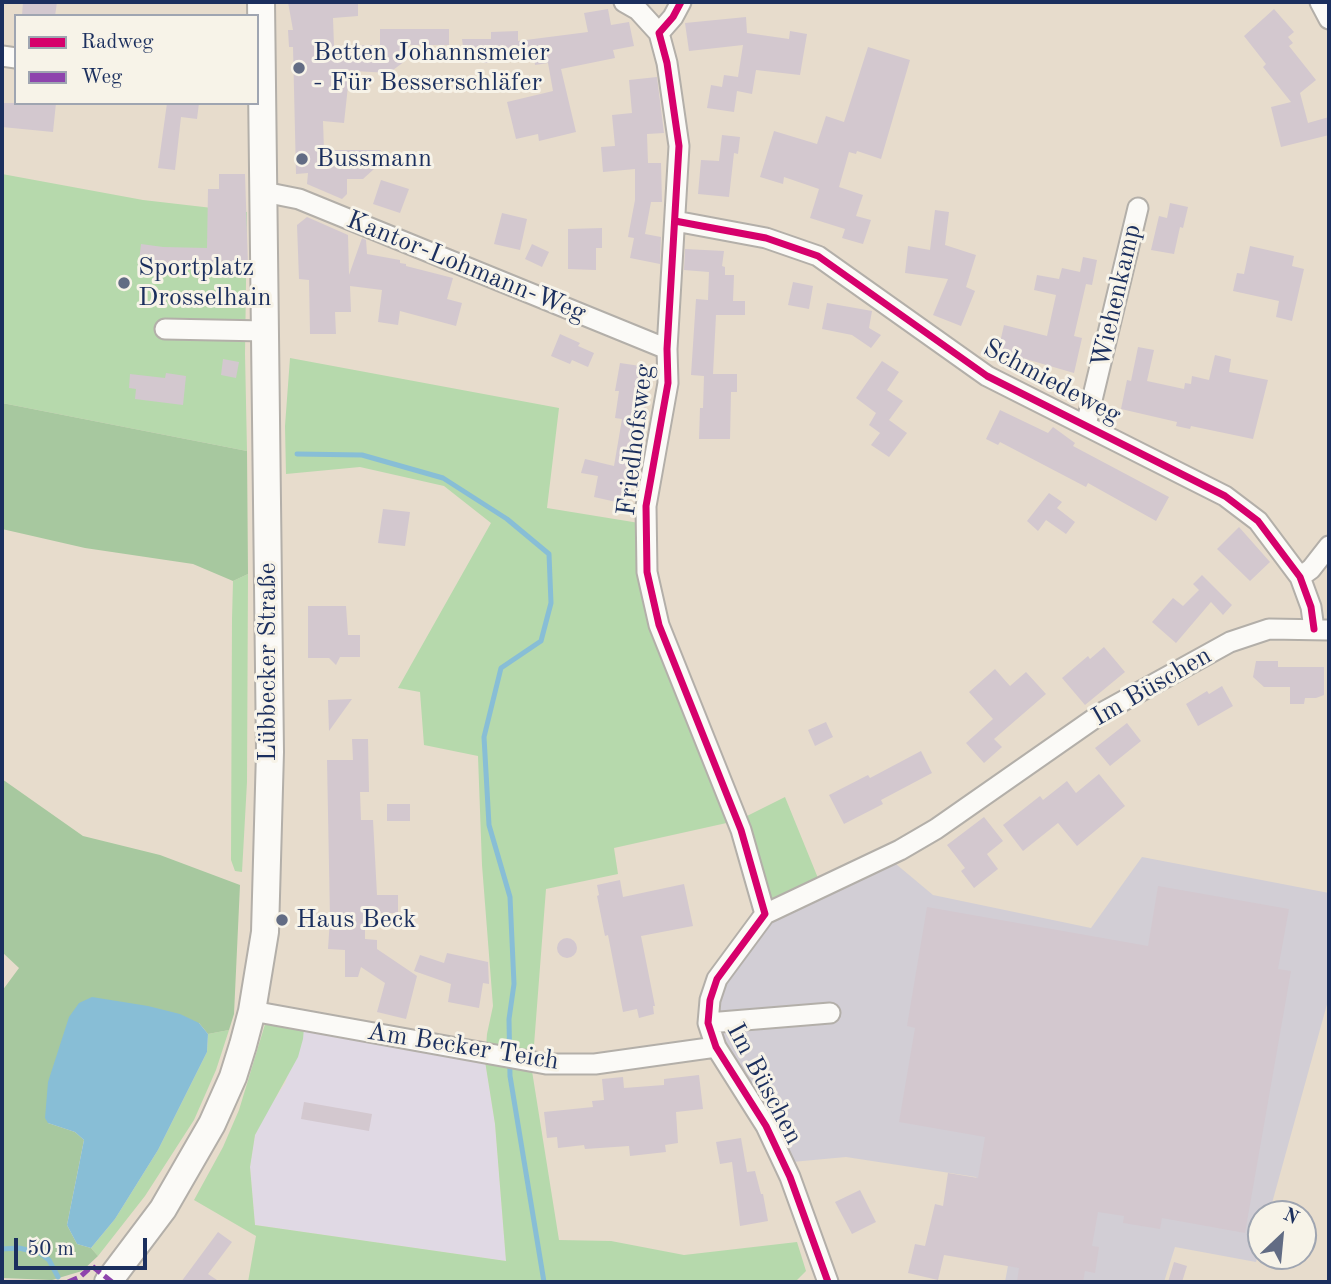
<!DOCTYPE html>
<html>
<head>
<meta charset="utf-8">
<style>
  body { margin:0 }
  #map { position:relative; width:1331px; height:1284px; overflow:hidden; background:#e7dccc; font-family:"Old Standard TT",serif }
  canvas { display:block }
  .frame { position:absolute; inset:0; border:4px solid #1b2f5e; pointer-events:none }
  .legend { position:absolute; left:14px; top:14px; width:245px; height:91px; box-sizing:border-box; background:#f7f3e8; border:2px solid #9fa5b1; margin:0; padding:9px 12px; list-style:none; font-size:21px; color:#1b2f5e }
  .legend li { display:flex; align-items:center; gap:14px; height:35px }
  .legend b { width:35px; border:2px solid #9fa5b1 }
  .north { position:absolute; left:1247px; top:1200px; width:70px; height:70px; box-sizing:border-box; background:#f7f3e8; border:2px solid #9fa5b1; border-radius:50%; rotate:26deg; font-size:19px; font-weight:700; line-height:28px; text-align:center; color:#1b2f5e }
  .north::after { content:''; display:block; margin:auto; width:24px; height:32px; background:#626c84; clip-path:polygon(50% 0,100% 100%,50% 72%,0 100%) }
  .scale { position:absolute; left:14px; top:1238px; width:133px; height:32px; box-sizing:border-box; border:4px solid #1b2f5e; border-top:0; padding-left:9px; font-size:21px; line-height:24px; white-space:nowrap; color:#1b2f5e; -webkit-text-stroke:5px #f7f3e8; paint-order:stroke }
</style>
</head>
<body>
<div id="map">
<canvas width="1331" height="1284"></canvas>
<div class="frame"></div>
<ul class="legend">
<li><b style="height:9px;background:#d6006c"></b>Radweg</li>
<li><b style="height:9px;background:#8e44ad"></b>Weg</li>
</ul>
<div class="north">N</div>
<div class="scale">50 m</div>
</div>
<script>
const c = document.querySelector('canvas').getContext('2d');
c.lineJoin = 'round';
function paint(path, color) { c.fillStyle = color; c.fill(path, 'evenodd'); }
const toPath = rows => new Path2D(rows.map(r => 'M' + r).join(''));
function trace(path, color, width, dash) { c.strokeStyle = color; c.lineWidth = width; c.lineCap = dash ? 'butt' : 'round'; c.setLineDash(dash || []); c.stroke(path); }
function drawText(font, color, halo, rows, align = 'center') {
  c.font = font + ' "Old Standard TT",serif'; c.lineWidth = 6; c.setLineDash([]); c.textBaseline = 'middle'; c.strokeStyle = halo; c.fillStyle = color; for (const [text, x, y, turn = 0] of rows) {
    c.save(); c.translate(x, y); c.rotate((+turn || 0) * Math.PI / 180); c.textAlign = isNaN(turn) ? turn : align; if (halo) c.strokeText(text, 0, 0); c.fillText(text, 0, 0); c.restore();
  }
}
const built = toPath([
  [304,1028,485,1061,495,1124,506,1261,255,1225,250,1167,255,1135,267,1111,285,1083]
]);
const industrial = toPath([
  [1142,857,1329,893,1329,997,1269,1214,1261,1214,1261,1244,1256,1262,1175,1247,1164,1282,1005,1282,1013,1238,976,1177,846,1157,781,1163,715,1052,711,981,766,910,890,859,933,895,1091,928]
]);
const green = toPath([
  [2,174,143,200,247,212,245,354,247,451,2,403],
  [290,358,559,408,547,508,639,523,638,547,741,819,785,797,820,883,766,910,740,820,614,848,618,874,546,889,532,1071,559,1240,611,1241,684,1255,797,1242,806,1271,795,1282,248,1282,256,1236,194,1200,223,1147,239,1110,266,1021,304,1028,303,1039,298,1057,255,1135,250,1167,255,1225,506,1261,495,1124,485,1061,487,1034,493,1006,482,865,478,756,424,745,420,692,398,688,491,523,444,486,360,467,286,474,285,426],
  [248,574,247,782,242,872,235,871,231,860,232,619,233,581],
  [229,1030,216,1070,194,1120,145,1196,98,1256,91,1248,115,1219,158,1150,207,1052,208,1034]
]);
const forest = toPath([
  [2,403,247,451,248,574,233,581,193,564,85,548,2,529],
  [2,779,83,836,160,855,240,885,234,1014,229,1030,208,1034,199,1023,48,1123,75,1132,84,1140,67,1225,77,1244,91,1248,98,1256,82,1271,52,1280,2,1278,2,991,19,968,2,952]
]);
const water = toPath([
  [92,997,148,1006,180,1014,199,1023,208,1034,207,1052,158,1150,115,1219,91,1248,77,1244,67,1225,84,1140,75,1132,48,1123,45,1118,48,1082,69,1017,79,1003]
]);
const stream = toPath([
  [297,454,362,455,443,478,507,519,549,554,551,603,541,641,501,668,484,737,489,825,510,897,514,984,509,1019,510,1076,544,1282],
  [2,1249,19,1248,40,1253,49,1260,58,1277]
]);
const building = toPath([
  [23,2,57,2,55,16,22,16],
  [288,2,358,2,358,16,333,18,334,46,380,45,380,29,449,29,449,45,404,45,405,61,389,73,354,71,354,86,348,86,344,123,323,121,324,150,381,150,374,169,363,179,347,179,347,194,342,199,307,184,308,173,296,174,293,47,289,47,288,30,293,30],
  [608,9,611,25,629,22,634,46,613,50,615,58,561,69,576,132,539,141,538,134,516,139,507,102,553,91,548,63,535,65,534,54,505,54,505,63,483,63,483,54,464,54,462,39,491,39,491,32,518,31,518,41,588,32,584,13],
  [1274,9,1294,32,1288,37,1293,43,1289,46,1316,80,1300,93,1308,123,1329,117,1329,135,1281,147,1271,107,1291,102,1263,67,1266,64,1244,36],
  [746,17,747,33,789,39,790,31,807,34,800,75,756,70,752,94,737,91,734,112,707,108,711,85,722,87,724,75,738,77,743,45,689,51,685,23],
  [868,47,910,60,881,159,857,151,856,154,849,152,839,187,863,195,856,216,871,220,863,244,842,238,845,229,810,218,819,189,784,177,783,184,760,177,774,131,817,144,826,116,844,122],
  [657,77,664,133,647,134,648,163,661,163,662,202,651,202,645,234,661,237,660,264,630,258,634,238,628,237,635,200,635,169,603,172,601,147,615,146,612,115,632,113,629,80],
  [2,103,56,103,53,132,2,127],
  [167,103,199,103,197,119,181,117,175,170,158,168],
  [722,135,740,137,738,154,734,153,729,197,698,194,701,160,719,161],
  [219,174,245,174,248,265,236,265,229,279,224,265,161,267,160,274,138,271,141,244,163,247,207,248,208,189,219,189],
  [381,180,409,189,400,213,373,204],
  [1170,203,1188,207,1183,228,1180,227,1174,254,1151,250,1159,216,1167,218],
  [935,210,949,212,945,245,976,255,966,287,975,291,961,326,933,315,948,279,905,273,908,246,930,250],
  [502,213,527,219,520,250,494,244],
  [307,217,348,235,349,275,362,238,366,240,367,254,400,260,400,263,406,264,406,266,453,278,447,299,462,303,456,326,400,311,398,325,378,322,382,290,350,286,351,312,335,312,336,334,310,334,309,280,299,279,297,225],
  [602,228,602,248,596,248,596,270,568,269,568,229],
  [532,244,549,252,542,267,525,259],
  [1250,246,1294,256,1292,266,1304,269,1292,321,1276,317,1279,301,1233,291,1237,273,1244,274],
  [685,249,724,251,722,266,725,267,725,275,734,275,733,301,745,301,745,315,716,315,713,374,737,374,737,392,731,392,730,439,699,439,700,408,703,408,704,376,691,375,696,299,708,300,709,272,684,270],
  [1083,257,1097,260,1092,285,1086,284,1074,336,1082,338,1074,373,998,351,1004,325,1047,336,1056,295,1034,290,1037,275,1059,279,1062,268,1080,272],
  [793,282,813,286,809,309,788,305],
  [827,303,872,311,869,328,881,335,871,348,852,335,822,329],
  [560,334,580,343,578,346,594,353,588,367,572,360,570,364,551,356],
  [1138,347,1154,350,1147,381,1184,389,1185,383,1191,384,1192,376,1209,380,1215,355,1231,359,1229,372,1268,380,1253,439,1191,426,1190,429,1176,426,1177,422,1121,409,1127,380,1131,381],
  [223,359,239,362,236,378,221,375],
  [882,361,899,372,887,390,903,401,889,420,907,433,889,457,871,445,880,433,869,425,876,413,856,398],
  [620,363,647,367,643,389,648,390,638,458,631,457,621,503,594,497,598,476,581,473,585,459,614,466,622,419,615,418,619,391,615,391],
  [166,373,186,376,183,405,135,399,136,389,129,388,130,374,165,378],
  [1000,410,1048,433,1053,427,1075,443,1073,446,1169,497,1156,521,1088,483,1086,487,1000,442,998,445,986,439],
  [1049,493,1062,502,1057,508,1075,522,1066,534,1046,520,1038,531,1027,521],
  [383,509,410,512,405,546,378,543],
  [1239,527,1270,562,1250,581,1217,549],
  [1202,575,1232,605,1223,615,1211,602,1176,643,1152,622,1173,598,1183,606,1199,590,1193,584],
  [308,606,346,606,348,635,360,635,360,657,340,657,336,665,329,658,308,658],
  [1104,647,1125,672,1085,705,1062,678,1088,656,1090,659],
  [1256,661,1278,661,1278,667,1324,667,1324,695,1316,698,1305,698,1304,704,1290,704,1290,687,1264,687,1253,677],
  [995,669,1010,686,1026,672,1046,694,994,739,1002,747,984,763,966,743,993,719,969,692],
  [1222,686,1233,706,1198,726,1186,704,1207,691,1209,694],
  [352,699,329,731,328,700],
  [826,722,833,737,815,746,808,730],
  [1127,723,1141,741,1110,766,1095,748],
  [352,739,368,739,369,792,360,792,361,820,373,820,377,895,398,895,398,913,365,913,365,939,377,940,377,949,417,976,406,1019,377,1012,385,983,361,967,358,977,345,977,345,950,328,949,330,919,327,760,353,760],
  [921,751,932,773,881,800,883,804,844,824,829,795,868,775,870,778],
  [1099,774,1125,806,1077,846,1058,823,1023,851,1003,825,1040,796,1043,800,1067,781,1076,793],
  [387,804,410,804,410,821,387,821],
  [984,817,1003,841,987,854,998,869,974,888,961,871,965,868,947,845],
  [620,880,623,897,684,884,693,926,641,936,655,1006,653,1006,654,1014,639,1018,637,1009,623,1012,608,935,605,936,597,896,599,895,597,885],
  [1158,886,1289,909,1278,969,1291,971,1245,1233,1162,1218,1160,1229,1123,1223,1124,1216,1098,1212,1092,1246,1099,1247,1095,1273,1085,1271,1083,1282,1017,1282,1019,1268,944,1255,938,1280,908,1273,915,1244,925,1246,935,1204,943,1206,948,1173,978,1178,985,1137,899,1122,915,1028,907,1026,927,907,1148,946],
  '557 948a10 10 0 1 1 20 0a10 10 0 1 1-20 0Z',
  [447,953,488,962,489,984,483,983,479,1008,448,1002,451,984,414,971,420,955,444,963],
  [699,1075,703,1109,676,1112,678,1143,665,1145,666,1152,630,1156,629,1146,585,1149,584,1145,558,1148,557,1137,547,1138,544,1112,593,1107,592,1101,604,1100,602,1079,623,1077,624,1088,664,1085,664,1079],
  [304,1102,372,1114,369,1131,301,1119],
  [741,1138,747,1172,755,1171,761,1194,763,1194,768,1221,740,1226,732,1162,720,1164,716,1142],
  [860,1190,876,1222,852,1234,835,1202],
  [218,1232,232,1242,208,1274,220,1282,181,1282],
  [1174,1262,1187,1266,1182,1282,1168,1282]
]);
const minor = toPath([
  [624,2,638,10,659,33],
  [681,2,673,17,659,33,667,63,679,146,667,349,668,383,646,506,647,572,659,625,741,830,765,914],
  [1320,2,1329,19],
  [2,56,16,58],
  [264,192,299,199,667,349],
  [675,221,766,238,818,256,987,376,1225,496,1258,521,1300,577,1311,607,1314,629],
  [165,329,265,331],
  [1086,425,1138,208],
  [1300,577,1311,569,1329,546],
  [252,1011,546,1064,595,1064,716,1047],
  [708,1023,830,1013],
  [828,1282,790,1177,766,1126,716,1047,708,1023,710,1000,717,979,765,914,900,850,936,829,1105,711,1230,642,1269,629,1329,630]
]);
const major = toPath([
  [108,1282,163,1209,212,1124,233,1077,243,1045,252,1011,265,932,270,752,261,2]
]);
const quiet = toPath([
  [68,1282,80,1277,92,1266,112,1282]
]);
const cycleway = toPath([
  [681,2,673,17,659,33,667,63,679,146,667,349,668,383,646,506,647,572,659,625,741,830,765,914,717,979,710,1000,708,1023,716,1047,766,1126,790,1177,828,1282],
  [675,221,766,238,818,256,987,376,1225,496,1258,521,1300,577,1311,607,1314,629]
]);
const markers = [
  [299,68,7,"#626c84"],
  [302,159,7,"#626c84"],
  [124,283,7,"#626c84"],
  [282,920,7,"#626c84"]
];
const poiNames = [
  ["Betten Johannsmeier",313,53],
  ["- Für Besserschläfer",313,83],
  ["Bussmann",316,159],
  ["Sportplatz",138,268],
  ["Drosselhain",138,298],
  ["Haus Beck",296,920]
];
const streetNames = [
  ["Kantor-Lohmann-Weg",466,267,22],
  ["Wiehenkamp",1117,296,-77],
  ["Schmiedeweg",1052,382,28],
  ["Friedhofsweg",636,440,-83],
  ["Lübbecker Straße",268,662,-90],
  ["Im Büschen",1152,687,-30],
  ["Am Becker Teich",463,1047,9],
  ["Im Büschen",764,1084,62]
];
paint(built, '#e0d9e4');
paint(industrial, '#d2ced5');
paint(green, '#b6d9ac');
paint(forest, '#a7c89f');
paint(water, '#88bed6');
trace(stream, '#88bed6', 5);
paint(building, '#d3c8cf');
trace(minor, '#b3afa9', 23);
trace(major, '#b3afa9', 30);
trace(minor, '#fbfaf7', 19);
trace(major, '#fbfaf7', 26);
trace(quiet, '#8e44ad', 5, [10, 5]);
trace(cycleway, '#d6006c', 7);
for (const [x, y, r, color] of markers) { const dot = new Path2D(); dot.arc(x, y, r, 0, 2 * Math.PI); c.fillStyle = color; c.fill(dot); trace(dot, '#f7f3e8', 2.5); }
drawText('26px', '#1b2f5e', '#f7f3e8', poiNames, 'left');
drawText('26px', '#1b2f5e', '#f7f3e8', streetNames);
</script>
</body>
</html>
